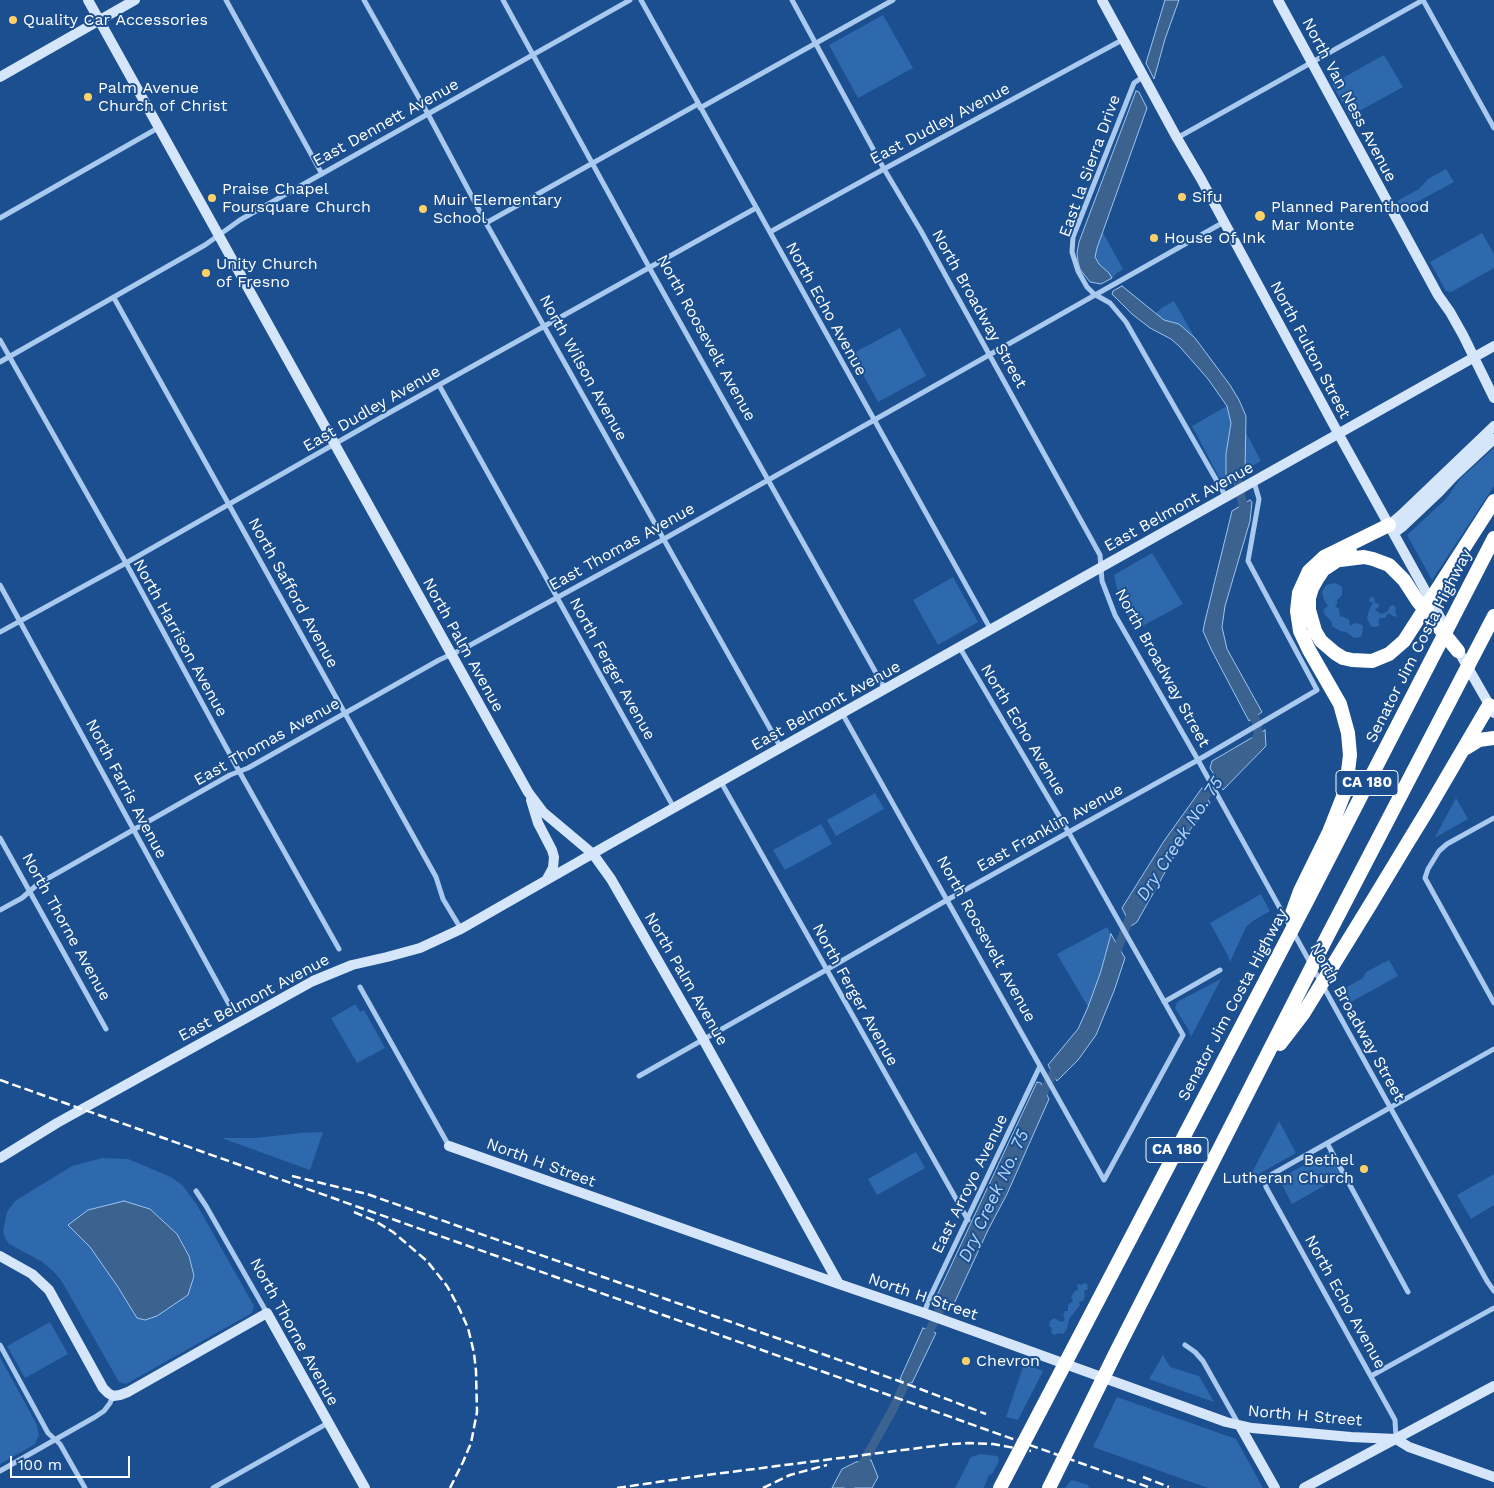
<!DOCTYPE html>
<html>
<head>
<meta charset="utf-8">
<style>
  body { margin:0 }
  #map { position:relative; width:1494px; height:1488px; overflow:hidden; background:#1b4f8f; font-family:"Work Sans",sans-serif }
  canvas { display:block }
  .scale { position:absolute; left:10px; top:1456px; width:120px; height:22px; box-sizing:border-box; border:2px solid #fff; border-top:0; padding-left:6px; font-size:15px; line-height:18px; white-space:nowrap; color:#fff; -webkit-text-stroke:4px #1b4f8f; paint-order:stroke }
</style>
</head>
<body>
<div id="map">
<canvas width="1494" height="1488"></canvas>
<div class="scale">100 m</div>
</div>
<script>
const c = document.querySelector('canvas').getContext('2d');
c.lineJoin = 'round';
function paint(path, color) { c.fillStyle = color; c.fill(path, 'evenodd'); }
const toPath = rows => new Path2D(rows.map(r => 'M' + r).join(''));
function trace(path, color, width, dash) { c.strokeStyle = color; c.lineWidth = width; c.lineCap = dash ? 'butt' : 'round'; c.setLineDash(dash || []); c.stroke(path); }
function drawText(font, color, halo, rows, align = 'center') {
  c.font = font + ' "Work Sans",sans-serif'; c.lineWidth = 4; c.setLineDash([]); c.textBaseline = 'middle'; c.strokeStyle = halo; c.fillStyle = color; for (const [text, x, y, turn = 0] of rows) {
    c.save(); c.translate(x, y); c.rotate((+turn || 0) * Math.PI / 180); c.textAlign = isNaN(turn) ? turn : align; if (halo) c.strokeText(text, 0, 0); c.fillText(text, 0, 0); c.restore();
  }
}
const green = toPath([
  [883,15,913,68,858,98,829,45],
  [1384,55,1403,87,1350,116,1332,84],
  [1446,169,1454,182,1402,210,1397,201,1419,189,1428,179],
  [1102,231,1123,269,1117,273,1112,278,1109,273,1099,264,1095,257,1097,248],
  [1482,233,1494,254,1494,268,1451,292,1446,291,1430,262],
  [1174,301,1195,338,1179,324,1164,320,1155,314,1163,307],
  [900,328,926,376,878,402,852,354],
  [1227,406,1231,423,1226,454,1226,482,1221,481,1192,426],
  [1246,433,1261,461,1245,470,1245,452],
  [1494,448,1494,486,1432,580,1407,535,1446,499,1460,479],
  [1152,553,1183,604,1137,629,1121,606,1114,575],
  [953,577,978,622,938,645,913,600],
  [1336,583,1342,587,1342,595,1337,600,1337,604,1335,606,1339,609,1340,617,1342,616,1349,620,1350,626,1354,623,1360,624,1363,626,1362,634,1361,637,1354,638,1346,632,1340,631,1332,626,1332,622,1325,615,1323,610,1328,606,1324,600,1322,592,1326,585],
  [1372,597,1374,597,1375,603,1379,604,1379,606,1375,610,1381,614,1387,612,1390,606,1393,605,1396,608,1395,612,1397,616,1395,617,1388,613,1385,618,1380,618,1378,622,1379,623,1379,626,1374,627,1371,626,1367,619,1369,610,1373,603,1369,601,1369,599],
  [875,793,884,809,836,836,827,820],
  [1456,798,1468,819,1436,837,1435,837],
  [821,824,832,844,785,870,773,850],
  [1261,894,1270,911,1253,921,1246,927,1230,962,1228,956,1210,923],
  [1107,927,1111,934,1101,971,1088,1007,1057,954],
  [1389,960,1398,976,1349,1003,1342,990,1363,978,1366,972],
  [1221,979,1191,1037,1188,1029,1175,1008,1177,1002],
  [354,1005,356,1005,360,1012,364,1010,385,1048,357,1063,331,1018],
  [1279,1121,1296,1153,1248,1180],
  [323,1132,310,1170,224,1139,224,1138,255,1138,301,1133],
  [1331,1150,1345,1174,1292,1204,1279,1179],
  [916,1152,925,1168,877,1195,868,1179],
  [102,1158,128,1159,171,1177,183,1186,197,1205,254,1306,252,1313,126,1384,119,1382,61,1280,52,1270,41,1261,9,1244,5,1238,3,1231,7,1212,15,1201,72,1166],
  [1494,1174,1494,1205,1471,1219,1457,1195],
  [1083,1283,1087,1284,1088,1289,1084,1291,1085,1296,1083,1301,1079,1302,1080,1305,1069,1319,1067,1329,1063,1334,1060,1333,1054,1335,1051,1332,1052,1328,1049,1326,1050,1321,1054,1318,1061,1322,1065,1320,1063,1315,1065,1311,1068,1311,1068,1305,1073,1301,1071,1297,1075,1291,1078,1290,1077,1286,1078,1284,1082,1285],
  [50,1322,68,1354,25,1378,7,1346],
  [1163,1355,1170,1367,1199,1376,1214,1402,1149,1379],
  [0,1357,37,1425,39,1435,35,1444,0,1464],
  [1024,1364,1043,1371,1018,1420,1006,1417],
  [1117,1397,1236,1439,1263,1488,1208,1488,1093,1447],
  [981,1454,997,1456,999,1459,998,1463,992,1474,989,1475,988,1477,984,1488,955,1488,971,1457],
  [1072,1480,1088,1485,1089,1488,1065,1488,1068,1484]
]);
const water = toPath([
  [1165,0,1179,0,1165,39,1154,79,1146,63,1165,0],
  [1136,91,1139,92,1147,108,1097,248,1095,257,1099,264,1109,273,1112,278,1101,284,1090,282,1080,269,1078,262,1077,253,1079,242,1136,91],
  [1122,286,1164,320,1179,324,1195,338,1230,385,1239,400,1246,416,1245,470,1226,482,1226,454,1231,423,1227,406,1208,379,1180,347,1171,339,1150,328,1132,314,1112,294,1113,291,1122,286],
  [1250,500,1252,502,1250,521,1225,606,1222,627,1227,649,1262,712,1249,721,1212,651,1203,631,1205,621,1232,511,1250,500],
  [1265,730,1266,746,1223,790,1210,768,1212,761,1265,730],
  [1202,788,1210,803,1186,835,1137,922,1131,926,1122,908,1164,841,1202,788],
  [1111,934,1125,958,1114,991,1096,1035,1078,1060,1057,1081,1048,1065,1078,1029,1088,1007,1101,971,1111,934],
  [1037,1082,1041,1083,1049,1099,1007,1194,988,1230,952,1308,934,1302,1037,1082],
  [124,1201,150,1209,177,1234,189,1256,194,1276,188,1295,157,1316,145,1320,137,1318,118,1287,90,1247,68,1225,88,1210,124,1201],
  [923,1328,936,1333,912,1383,900,1379,923,1328],
  [871,1460,878,1477,872,1488,832,1488,842,1469,856,1462,871,1460]
]);
const canal = toPath([
  [1236,464,1236,475,1244,509,1242,515],
  [1250,707,1257,723,1258,733,1255,744],
  [1200,804,1224,770],
  [1115,956,1129,919,1134,911],
  [1040,1098,1054,1072,1060,1065],
  [925,1340,947,1295],
  [849,1488,893,1409,911,1370]
]);
const street = toPath([
  [226,0,322,174],
  [364,0,428,114,486,223,781,748],
  [503,0,649,267,885,689],
  [641,0,991,630],
  [792,0,884,169,921,231,1100,555,1102,581,1115,615,1198,760,1390,1107,1487,1281,1494,1291],
  [1423,0,1494,128],
  [1144,76,1134,83,1073,237,1072,252,1078,271,1087,287,1094,294,1110,303,1126,322,1226,497],
  [700,108,893,0],
  [1177,138,1423,0],
  [0,218,158,128],
  [486,223,698,104],
  [770,232,884,169,1124,39],
  [114,298,436,877,443,899,461,929],
  [0,340,126,563,239,771,339,949],
  [0,362,205,245,240,220,630,0],
  [439,385,674,808],
  [0,585,230,1006],
  [0,632,126,563,387,414,756,208],
  [960,648,1069,833,1183,1035,1104,1180],
  [842,713,1104,1180],
  [721,782,968,1220],
  [1494,818,1447,844,1439,851,1428,869,1425,878,1494,1003],
  [0,838,106,1029],
  [0,910,22,898,38,884,230,775,248,768,439,660,465,648,664,539,1224,222],
  [360,987,449,1146],
  [1164,1002,1220,970],
  [639,1076,826,970,947,900,1198,760,1317,690,1248,561,1259,499,1254,482],
  [1327,1143,1408,1292],
  [196,1191,206,1206,267,1313],
  [924,1313,930,1297,1040,1066],
  [0,1345,48,1433,60,1444,85,1488],
  [1185,1345,1195,1352,1203,1361,1239,1425],
  [1371,1376,1494,1308],
  [1396,1439,1395,1420,1266,1187,1265,1180,1269,1176,1494,1049],
  [0,1471,95,1417,104,1411,110,1403,113,1396],
  [213,1488,328,1423]
]);
const secondary = toPath([
  [88,0,528,792,543,812,593,854,611,879,703,1039,839,1284],
  [1102,0,1177,138,1201,179,1338,433,1447,630],
  [1278,0,1438,295,1450,312,1463,335,1494,398],
  [0,77,135,0],
  [1389,525,1401,515,1494,426],
  [1394,533,1402,527,1439,492,1454,476,1494,439],
  [1455,645,1494,713],
  [531,800,538,823,552,850,554,857,553,868,547,879],
  [449,1146,839,1284,924,1313,1226,1422,1252,1428,1351,1437,1396,1439],
  [0,1158,57,1123,313,981,352,965,387,957,420,948,461,929,606,846,1494,346],
  [0,1256,32,1274,49,1290,103,1388,108,1393,113,1396,120,1395,128,1392,267,1313,365,1488],
  [1240,1426,1275,1488],
  [1396,1439,1409,1447,1494,1477],
  [1304,1488,1494,1386]
]);
const highway = toPath([
  [1350,552,1323,570,1317,579,1312,588,1309,598,1309,610,1315,631,1321,641,1335,653,1343,658,1352,660,1372,661,1389,654,1404,641,1494,501],
  [1340,560,1364,557,1373,559,1389,565,1404,580,1417,600,1458,651],
  [1466,748,1479,740,1494,738],
  [1291,916,1300,891,1329,832,1344,794,1347,780,1350,755,1348,733,1340,704,1309,650,1300,631,1297,611,1299,593,1309,571,1324,557,1389,525],
  [1280,1044,1303,1014,1370,905,1405,847,1427,811,1489,705],
  [1000,1488,1307,901,1494,538],
  [1049,1488,1116,1352,1328,935,1494,616]
]);
const rail = toPath([
  [0,1080,1151,1488],
  [292,1176,367,1194,899,1381,986,1414],
  [354,1212,375,1221,393,1232,427,1261,447,1286,459,1308,468,1328,474,1353,476,1371,477,1412,471,1443,463,1462,450,1488],
  [1143,1477,1169,1487],
  [617,1488,699,1476,950,1444,968,1443,993,1444,1031,1451],
  [763,1488,790,1475,827,1465]
]);
const markers = [
  [13,20,5,"#ffd166"],
  [88,97,5,"#ffd166"],
  [1182,197,5,"#ffd166"],
  [212,198,5,"#ffd166"],
  [423,209,5,"#ffd166"],
  [1260,216,6,"#ffd166"],
  [1154,238,5,"#ffd166"],
  [206,273,5,"#ffd166"],
  [1364,1169,5,"#ffd166"],
  [966,1361,5,"#ffd166"]
];
const shields = [
  [1367,783,62],
  [1177,1150,62]
];
const shieldNames = [
  ["CA 180",1367,783],
  ["CA 180",1177,1150]
];
const poiNames = [
  ["Quality Car Accessories",23,20],
  ["Palm Avenue",98,88],
  ["Church of Christ",98,106],
  ["Praise Chapel",222,189],
  ["Foursquare Church",222,207],
  ["Sifu",1192,197],
  ["Muir Elementary",433,200],
  ["School",433,218],
  ["Planned Parenthood",1271,207],
  ["Mar Monte",1271,225],
  ["House Of Ink",1164,238],
  ["Unity Church",216,264],
  ["of Fresno",216,282],
  ["Bethel",1354,1160,"right"],
  ["Lutheran Church",1354,1178,"right"],
  ["Chevron",976,1361]
];
const streetNames = [
  ["North Van Ness Avenue",1349,100,62],
  ["East Dennett Avenue",386,123,-29],
  ["East Dudley Avenue",940,124,-28],
  ["East la Sierra Drive",1090,166,-70],
  ["North Echo Avenue",826,309,61],
  ["North Broadway Street",979,309,61],
  ["North Roosevelt Avenue",706,338,61],
  ["North Fulton Street",1310,350,62],
  ["North Wilson Avenue",583,368,61],
  ["East Dudley Avenue",372,409,-30],
  ["East Belmont Avenue",1179,507,-29],
  ["East Thomas Avenue",622,547,-29],
  ["North Safford Avenue",293,593,61],
  ["North Harrison Avenue",180,638,61],
  ["North Palm Avenue",463,645,61],
  ["Senator Jim Costa Highway",1419,646,-63],
  ["North Broadway Street",1162,668,61],
  ["North Ferger Avenue",612,669,61],
  ["East Belmont Avenue",826,706,-29],
  ["North Echo Avenue",1023,730,59],
  ["East Thomas Avenue",267,742,-29],
  ["North Farris Avenue",126,789,62],
  ["East Franklin Avenue",1050,828,-29],
  ["North Thorne Avenue",66,927,61],
  ["North Roosevelt Avenue",986,939,61],
  ["North Palm Avenue",686,979,60],
  ["North Ferger Avenue",855,995,61],
  ["East Belmont Avenue",254,998,-28],
  ["Senator Jim Costa Highway",1233,1005,-62],
  ["North Broadway Street",1357,1022,61],
  ["North H Street",541,1163,20],
  ["East Arroyo Avenue",970,1184,-64],
  ["North H Street",923,1297,19],
  ["North Echo Avenue",1345,1302,61],
  ["North Thorne Avenue",294,1332,61],
  ["North H Street",1305,1416,5]
];
const waterNames = [
  ["Dry Creek No. 75",1180,839,-57],
  ["Dry Creek No. 75",994,1196,-65]
];
paint(green, '#2e69ad');
paint(water, '#3c6290');
trace(water, '#9cc4f0', 1);
trace(canal, '#3c6290', 9);
trace(street, '#a9c9ee', 5);
trace(secondary, '#d6e6fa', 10);
trace(highway, '#fff', 14);
trace(rail, '#fff', 2.5, [9, 4]);
for (const [x, y, r, color] of markers) { const dot = new Path2D(); dot.arc(x, y, r, 0, 2 * Math.PI); c.fillStyle = color; c.fill(dot); trace(dot, '#1b4f8f', 2); }
for (const [x, y, w] of shields) { const box = new Path2D(); box.roundRect(x - w / 2, y - 12.5, w, 25, 4); c.fillStyle = '#1b4f8f'; c.fill(box); trace(box, '#fff', 1); }
drawText('bold 15px', '#fff', null, shieldNames);
drawText('16px', '#fff', '#1b4f8f', poiNames, 'left');
drawText('16px', '#fff', '#1b4f8f', streetNames);
drawText('italic 18px', '#b5d3f5', '#1b4f8f', waterNames);
</script>
</body>
</html>
